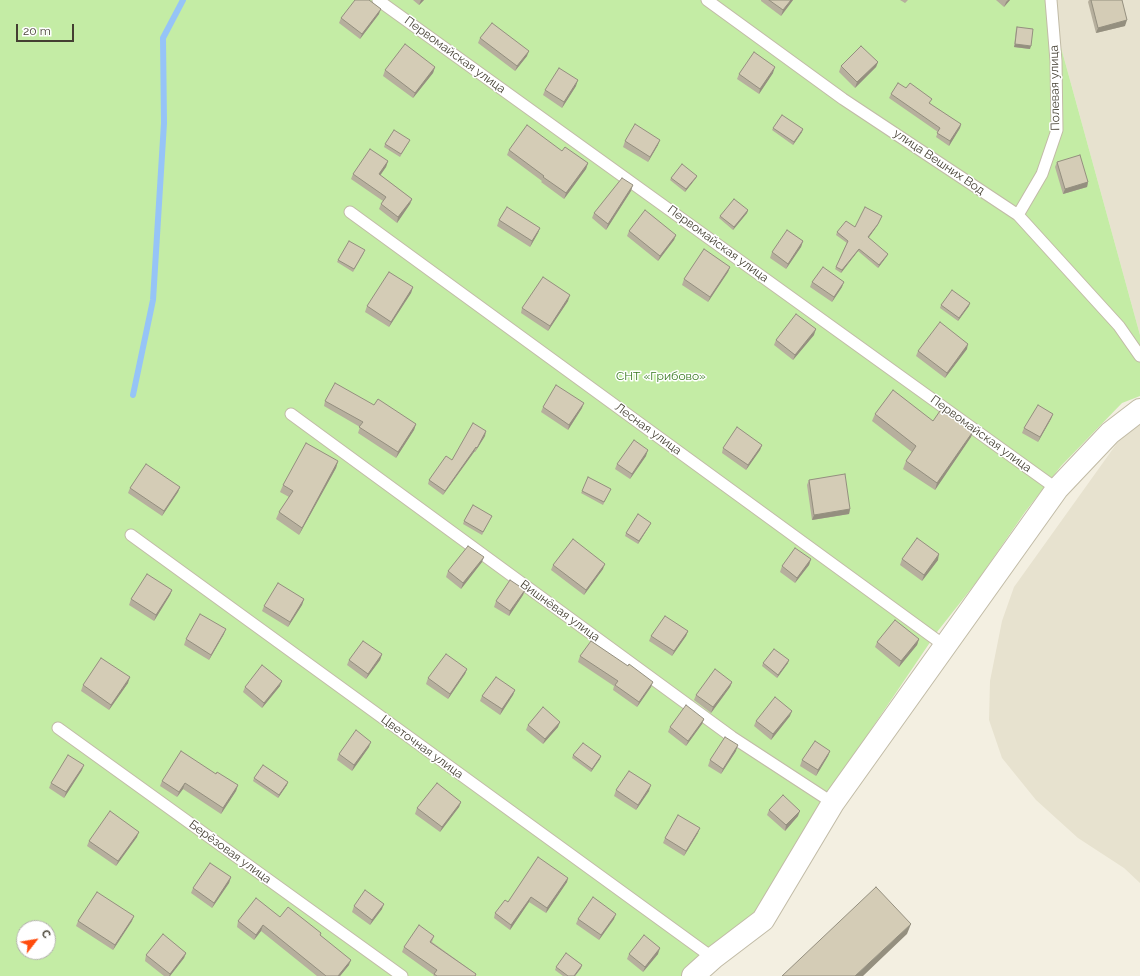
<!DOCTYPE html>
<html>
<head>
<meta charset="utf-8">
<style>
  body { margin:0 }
  #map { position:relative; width:1140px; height:976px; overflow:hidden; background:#f3efe1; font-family:Raleway,sans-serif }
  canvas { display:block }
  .north { position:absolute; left:16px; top:920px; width:40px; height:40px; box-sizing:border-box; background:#fff; border:1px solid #b4b2ad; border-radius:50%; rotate:59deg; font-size:11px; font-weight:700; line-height:16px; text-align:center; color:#443f32 }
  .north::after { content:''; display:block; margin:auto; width:14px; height:18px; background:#ff4b0c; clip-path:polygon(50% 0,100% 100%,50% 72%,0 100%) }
  .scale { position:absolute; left:16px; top:24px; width:58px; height:18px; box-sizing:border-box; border:2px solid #443f32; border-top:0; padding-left:5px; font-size:12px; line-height:14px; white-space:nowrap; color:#443f32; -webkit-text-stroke:3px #fff; paint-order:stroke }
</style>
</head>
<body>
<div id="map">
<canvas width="1140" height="976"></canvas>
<div class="north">С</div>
<div class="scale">20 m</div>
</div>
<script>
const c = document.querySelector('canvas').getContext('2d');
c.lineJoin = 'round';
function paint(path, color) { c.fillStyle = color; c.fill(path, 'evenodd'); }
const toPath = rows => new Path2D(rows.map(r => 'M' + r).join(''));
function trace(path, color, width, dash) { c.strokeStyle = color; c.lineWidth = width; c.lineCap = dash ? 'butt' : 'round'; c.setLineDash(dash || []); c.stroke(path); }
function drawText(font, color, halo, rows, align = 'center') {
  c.font = font + ' Raleway,sans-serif'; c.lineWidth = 3; c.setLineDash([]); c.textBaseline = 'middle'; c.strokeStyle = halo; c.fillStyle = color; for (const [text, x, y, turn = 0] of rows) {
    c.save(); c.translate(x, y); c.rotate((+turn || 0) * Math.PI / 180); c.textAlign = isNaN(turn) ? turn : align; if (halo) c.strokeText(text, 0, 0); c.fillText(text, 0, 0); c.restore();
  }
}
const residential = toPath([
  [1048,0,1140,0,1140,335],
  [1140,411,1140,883,1124,868,1078,838,1036,800,1002,758,989,720,990,681,1002,621,1014,587]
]);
const green = toPath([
  [0,0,1048,0,1140,335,1140,396,1122,403,1061,466,1025,512,978,580,937,632,818,808,757,914,682,976,0,976],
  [24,928,48,928,48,952,24,952]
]);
const stream = toPath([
  [133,395,153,300,164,123,163,38,183,0]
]);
const lane = toPath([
  [378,0,1057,489],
  [707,0,843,99,1018,215,1119,326,1140,356],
  [350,212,945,646],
  [1018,215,1042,174,1057,130,1056,61,1051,0],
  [291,414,732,737,833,803],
  [131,535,713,958],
  [58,728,402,976]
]);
const street = toPath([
  [693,976,713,958,763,920,833,803,1057,489,1110,433,1140,410]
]);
const wall = toPath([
  [413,0,424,0,419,5],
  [761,0,793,0,781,16,761,1],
  [900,0,908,0,905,3],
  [996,0,1010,0,1004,7],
  [1089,0,1122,0,1125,26,1096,33,1088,2],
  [379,14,360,39,339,23,341,18],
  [1017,27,1030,49,1014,47,1016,29],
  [480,38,527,56,515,71,478,43],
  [878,62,876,67,855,88,839,72,841,66],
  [435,67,433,73,413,98,383,76,385,70],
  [773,73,759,94,737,79,739,74],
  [576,86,562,108,543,95,545,90],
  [891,94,931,103,930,104,961,124,960,128,949,146,936,137,938,132,889,98],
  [773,128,802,132,793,145,772,130],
  [625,141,658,145,648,162,623,147],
  [409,142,400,157,384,147,385,144],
  [509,150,562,151,588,163,586,169,564,199,541,182,542,181,507,155],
  [388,161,386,167,380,175,412,199,410,204,397,223,379,209,381,204,383,201,351,179,353,174],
  [1057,162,1088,182,1087,187,1063,194,1055,167],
  [697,176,696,178,685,192,670,180,671,178],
  [631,191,606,230,592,218,594,213],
  [748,210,747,213,733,230,719,218,720,216],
  [881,219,877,226,868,238,887,256,878,268,858,251,841,273,835,269,847,243,836,235,837,232,855,227],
  [499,220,540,228,538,233,530,247,497,226],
  [629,231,676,235,674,240,658,261,627,236],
  [803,241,801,247,786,269,770,258,772,252],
  [364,253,353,272,337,262,338,260],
  [730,267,728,272,708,302,682,285,684,279],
  [812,282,842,287,832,302,810,287],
  [413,287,411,293,389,327,365,312,367,306],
  [568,301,548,331,521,313,522,308],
  [941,305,969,306,958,321,940,308],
  [814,335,793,360,774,345,776,340],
  [967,349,945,378,916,356,918,351],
  [325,401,416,424,414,430,396,458,358,433,360,427,324,406],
  [543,407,582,408,568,430,541,412],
  [875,414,933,421,971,437,935,490,903,469,906,461,912,452,872,421],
  [1053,414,1051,419,1038,442,1022,433,1024,428],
  [485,436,475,452,474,452,443,495,428,484,429,480,452,460],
  [762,445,760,450,746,470,722,453,723,448],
  [646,456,630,479,615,469,617,464],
  [338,461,336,468,299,535,276,519,279,512,289,497,280,492,283,485],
  [809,480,850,509,849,514,812,520,807,485],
  [180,487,178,492,162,516,128,493,130,488],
  [611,489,603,505,581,493,582,491],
  [492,516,482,535,463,524,464,521],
  [651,523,650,525,638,544,625,536,626,533],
  [811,559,809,565,795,583,780,572,782,566],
  [902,559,938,560,922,581,900,565],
  [482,562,461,589,446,577,448,571],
  [553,565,603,569,584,595,551,570],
  [172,590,170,595,154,621,129,605,131,599],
  [525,590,523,595,509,616,494,607,496,601],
  [304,599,302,605,288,627,262,611,264,606],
  [688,631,686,636,672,656,649,641,651,636],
  [224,634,209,660,184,645,186,639],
  [919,639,917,645,899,667,875,647,877,642],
  [382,654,380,660,366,679,347,665,349,660],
  [580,656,651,687,637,707,613,690,614,686,578,662],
  [763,663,788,663,777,678,762,666],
  [467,669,465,674,448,699,426,684,428,678],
  [732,682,730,687,711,713,694,700,696,695],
  [128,683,109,710,81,691,83,685],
  [280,686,262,708,243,692,245,687],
  [515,690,513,695,500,715,480,701,482,696],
  [790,716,771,740,754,726,756,721],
  [704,719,702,724,686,746,668,732,670,727],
  [528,725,558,727,543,744,526,730],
  [369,747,352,771,337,760,339,754],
  [736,751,721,774,708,766,710,760],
  [830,751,828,756,816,776,800,766,802,760],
  [573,755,600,759,591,772,572,758],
  [82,770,64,798,49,788,51,783],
  [216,774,238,785,236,791,221,814,183,789,177,797,160,786,162,781],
  [254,778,287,785,278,798,253,781],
  [616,790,649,791,636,810,614,796],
  [461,802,459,807,440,832,415,814,417,808],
  [769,810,798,816,785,831,767,815],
  [698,833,684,856,663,843,665,838],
  [137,837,116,866,87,846,89,841],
  [231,877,229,883,212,908,191,893,193,888],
  [568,878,567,882,546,913,529,902,510,930,494,918,495,913,508,902],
  [354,906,382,909,370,925,352,912],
  [280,917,321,933,320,935,349,965,340,976,317,976,261,931,254,940,237,927,238,921],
  [578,919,614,919,599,940,576,924],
  [78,921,132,921,113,950,76,926],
  [434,936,432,942,476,974,476,976,433,976,434,975,402,952,404,947],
  [186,953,184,958,170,976,164,976,145,961,146,955],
  [629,954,658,954,643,972,627,959],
  [556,967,581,968,575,976,563,976,555,970]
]);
const shadedWall = toPath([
  [421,0,424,0,419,5],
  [791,0,793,0,781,16,783,10],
  [1008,0,1010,0,1004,7,1006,2],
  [381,9,379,14,360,39,362,34],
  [1127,20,1125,26,1096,33,1098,28],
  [1015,44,1031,46,1030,49,1014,47],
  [529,51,527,56,515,71,517,66],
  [878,62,876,67,855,88,857,82],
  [435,67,433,73,413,98,415,93],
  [775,67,773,73,759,94,760,89],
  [578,80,576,86,562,108,564,102],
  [961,124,960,128,949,146,950,141],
  [803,129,802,132,793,145,794,142],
  [660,140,658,145,648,162,650,157],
  [388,161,386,167,377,180,379,174],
  [588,163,586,169,564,199,566,193],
  [697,176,696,178,685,192,686,189],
  [1088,182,1087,187,1063,194,1065,189],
  [633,185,631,191,606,230,608,224],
  [412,199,410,204,397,223,398,217],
  [748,210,747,213,733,230,734,227],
  [882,216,877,226,867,240,868,237],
  [540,228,538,233,530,247,532,241],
  [676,235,674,240,658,261,660,256],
  [803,241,801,247,786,269,788,264],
  [859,249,858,251,841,273,842,270],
  [888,254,887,256,878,268,879,265],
  [730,267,728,272,708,302,710,297],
  [844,282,842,287,832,302,834,297],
  [413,287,411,293,389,327,391,322],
  [570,295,568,301,548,331,550,326],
  [970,303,969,306,958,321,959,318],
  [816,329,814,335,793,360,795,355],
  [968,344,967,349,945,378,947,373],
  [584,403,582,408,568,430,569,425],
  [1053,414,1051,419,1038,442,1040,437],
  [416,424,414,430,396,458,398,452],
  [974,430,971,437,935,490,937,483],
  [486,431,485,436,475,452,477,448],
  [762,445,760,450,746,470,748,465],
  [476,447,474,452,443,495,445,491],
  [648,450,646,456,630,479,632,474],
  [338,461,336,468,299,535,302,528],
  [180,487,178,492,162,516,164,511],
  [850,509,849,514,812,520,814,515],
  [651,523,650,525,638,544,639,541],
  [939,554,938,560,922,581,924,575],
  [484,557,482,562,461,589,463,583],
  [811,559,809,565,795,583,797,578],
  [605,564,603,569,584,595,586,590],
  [172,590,170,595,154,621,156,615],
  [525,590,523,595,509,616,510,611],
  [304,599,302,605,288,627,290,622],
  [226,629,224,634,209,660,211,655],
  [688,631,686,636,672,656,674,651],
  [919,639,917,645,899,667,901,661],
  [382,654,380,660,366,679,368,674],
  [789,660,788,663,777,678,778,675],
  [467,669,465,674,448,699,450,694],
  [130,677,128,683,109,710,111,705],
  [282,681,280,686,262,708,264,703],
  [653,682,651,687,637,707,639,702],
  [732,682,730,687,711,713,713,707],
  [515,690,513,695,500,715,502,709],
  [792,711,790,716,771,740,773,734],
  [704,719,702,724,686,746,688,741],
  [560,722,558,727,543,744,545,739],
  [371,742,369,747,352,771,354,765],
  [738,745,736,751,721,774,723,769],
  [830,751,828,756,816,776,818,770],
  [601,756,600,759,591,772,592,769],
  [84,765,82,770,64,798,66,792],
  [288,782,287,785,278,798,279,795],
  [185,783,183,789,177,797,179,792],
  [238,785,236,791,221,814,223,808],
  [651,785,649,791,636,810,638,805],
  [461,802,459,807,440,832,442,827],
  [800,811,798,816,785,831,786,825],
  [700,828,698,833,684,856,686,851],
  [139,832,137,837,116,866,118,861],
  [231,877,229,883,212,908,214,903],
  [568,878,567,882,546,913,547,908],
  [531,897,529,902,510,930,511,925],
  [384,904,382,909,370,925,372,920],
  [616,914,614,919,599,940,601,935],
  [134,916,132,921,113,950,115,945],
  [911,924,907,934,863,976,855,976],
  [263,925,261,931,254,940,256,935],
  [660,948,658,954,643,972,645,967],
  [186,953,184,958,170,976,169,976,170,974],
  [351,960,349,965,340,976,338,976],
  [582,965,581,968,575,976,574,976]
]);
const building = toPath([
  [355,0,369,0,381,9,362,34,341,18,355,0],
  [769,0,791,0,783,10,769,0],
  [1091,0,1122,0,1127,20,1098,28,1091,0],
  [492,23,529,51,517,66,480,38,492,23],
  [1017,27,1033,29,1031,46,1015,44,1017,27],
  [405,44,435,67,415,93,385,70,405,44],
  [861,46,878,62,857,82,841,66,861,46],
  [754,52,775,67,760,89,739,74,754,52],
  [559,68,578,80,564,102,545,90,559,68],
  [898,83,906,88,910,83,932,99,929,103,961,124,950,141,937,133,940,128,891,94,898,83],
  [782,115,803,129,794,142,773,128,782,115],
  [635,124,660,140,650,157,625,141,635,124],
  [527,125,562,151,565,147,588,163,566,193,543,177,544,176,509,150,527,125],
  [394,130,410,140,401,154,385,144,394,130],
  [370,149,388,161,379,174,412,199,398,217,381,204,386,197,353,174,370,149],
  [1080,155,1088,182,1065,189,1057,162,1080,155],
  [682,164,697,176,686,189,671,178,682,164],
  [622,178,633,185,608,224,594,213,622,178],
  [734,199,748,210,734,227,720,216,734,199],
  [507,207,540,228,532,241,499,220,507,207],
  [865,207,882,216,878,224,868,237,888,254,879,265,859,249,842,270,836,267,848,241,837,232,846,221,855,227,865,207],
  [645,210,676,235,660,256,629,231,645,210],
  [787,230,803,241,788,264,772,252,787,230],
  [349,241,365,250,354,269,338,260,349,241],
  [704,249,730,267,710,297,684,279,704,249],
  [823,267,844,282,834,297,812,282,823,267],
  [389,272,413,287,391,322,367,306,389,272],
  [543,277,570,295,550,326,522,308,543,277],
  [952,290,970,303,959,318,941,305,952,290],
  [796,314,816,329,795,355,776,340,796,314],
  [940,322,968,344,947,373,918,351,940,322],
  [335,383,374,405,378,399,416,424,398,452,359,427,363,422,325,401,335,383],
  [556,385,584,403,569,425,543,407,556,385],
  [893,390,933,421,942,408,974,430,937,483,906,461,916,446,875,414,893,390],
  [1038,405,1053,414,1040,437,1024,428,1038,405],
  [473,423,486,431,477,448,476,447,445,491,429,480,446,456,452,460,473,423],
  [737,427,762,445,748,465,723,448,737,427],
  [634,440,648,450,632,474,617,464,634,440],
  [306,443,338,461,302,528,279,512,293,491,283,485,306,443],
  [146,464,180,487,164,511,130,488,146,464],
  [845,474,850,509,814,515,809,480,845,474],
  [588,477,611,489,604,502,582,491,588,477],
  [473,505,492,516,483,532,464,521,473,505],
  [638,514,651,523,639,541,626,533,638,514],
  [917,538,939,554,924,575,902,559,917,538],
  [573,539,605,564,586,590,553,565,573,539],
  [468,546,484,557,463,583,448,571,468,546],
  [795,548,811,559,797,578,782,566,795,548],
  [147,574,172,590,156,615,131,599,147,574],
  [510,580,525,590,510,611,496,601,510,580],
  [278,583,304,599,290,622,264,606,278,583],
  [200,614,226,629,211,655,186,639,200,614],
  [665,616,688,631,674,651,651,636,665,616],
  [895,620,919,639,901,661,877,642,895,620],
  [363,641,382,654,368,674,349,660,363,641],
  [591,641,628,666,629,664,653,682,639,702,615,685,618,681,580,656,591,641],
  [774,649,789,660,778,675,763,663,774,649],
  [446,654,467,669,450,694,428,678,446,654],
  [101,658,130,677,111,705,83,685,101,658],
  [262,665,282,681,264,703,245,687,262,665],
  [715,669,732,682,713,707,696,695,715,669],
  [496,677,515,690,502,709,482,696,496,677],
  [775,697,792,711,773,734,756,721,775,697],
  [686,705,704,719,688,741,670,727,686,705],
  [543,707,560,722,545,739,528,725,543,707],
  [356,730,371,742,354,765,339,754,356,730],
  [725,737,738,745,723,769,710,760,725,737],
  [815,741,830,751,818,770,802,760,815,741],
  [583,743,601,756,592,769,573,755,583,743],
  [181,751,216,774,217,772,238,785,223,808,185,783,179,792,162,781,181,751],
  [68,755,84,765,66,792,51,783,68,755],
  [263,765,288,782,279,795,254,778,263,765],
  [629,771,651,785,638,805,616,790,629,771],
  [437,783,461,802,442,827,417,808,437,783],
  [783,795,800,811,786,825,769,810,783,795],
  [110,811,139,832,118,861,89,841,110,811],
  [678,815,700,828,686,851,665,838,678,815],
  [538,857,568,878,547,908,531,897,511,925,495,913,505,900,508,902,538,857],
  [210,863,231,877,214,903,193,888,210,863],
  [876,887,911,924,855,976,782,976,876,887],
  [365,890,384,904,372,920,354,906,365,890],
  [97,892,134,916,115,945,78,921,97,892],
  [593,897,616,914,601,935,578,919,593,897],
  [256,898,280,917,288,907,321,933,320,935,351,960,338,976,326,976,263,925,256,935,238,921,256,898],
  [419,925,434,936,430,942,476,974,475,976,437,976,434,974,437,970,404,947,419,925],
  [163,934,186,953,170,974,146,955,163,934],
  [644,935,660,948,645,967,629,954,644,935],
  [566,953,582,965,574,976,568,976,556,967,566,953]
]);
const streetNames = [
  ["Первомайская улица",455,55,36],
  ["Полевая улица",1055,88,-91],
  ["улица Вешних Вод",939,162,34],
  ["Первомайская улица",718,244,36],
  ["Лесная улица",648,429,36],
  ["Первомайская улица",981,434,36],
  ["Вишнёвая улица",560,611,36],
  ["Цветочная улица",422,747,36],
  ["Берёзовая улица",230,852,36]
];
const parkNames = [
  ["СНТ «Грибово»",661,376]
];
paint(residential, '#e7e2cf');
paint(green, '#c4eca5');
trace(stream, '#96c4f7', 6);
trace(lane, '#c1bba6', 13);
trace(street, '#c1bba6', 24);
trace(lane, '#fff', 11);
trace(street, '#fff', 22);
paint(wall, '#b6af9d');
paint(shadedWall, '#948f7f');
paint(building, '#d4ccb6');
trace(building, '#948f7f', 1);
drawText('12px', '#443f32', '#fff', streetNames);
drawText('12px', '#387a20', '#fff', parkNames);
</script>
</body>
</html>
